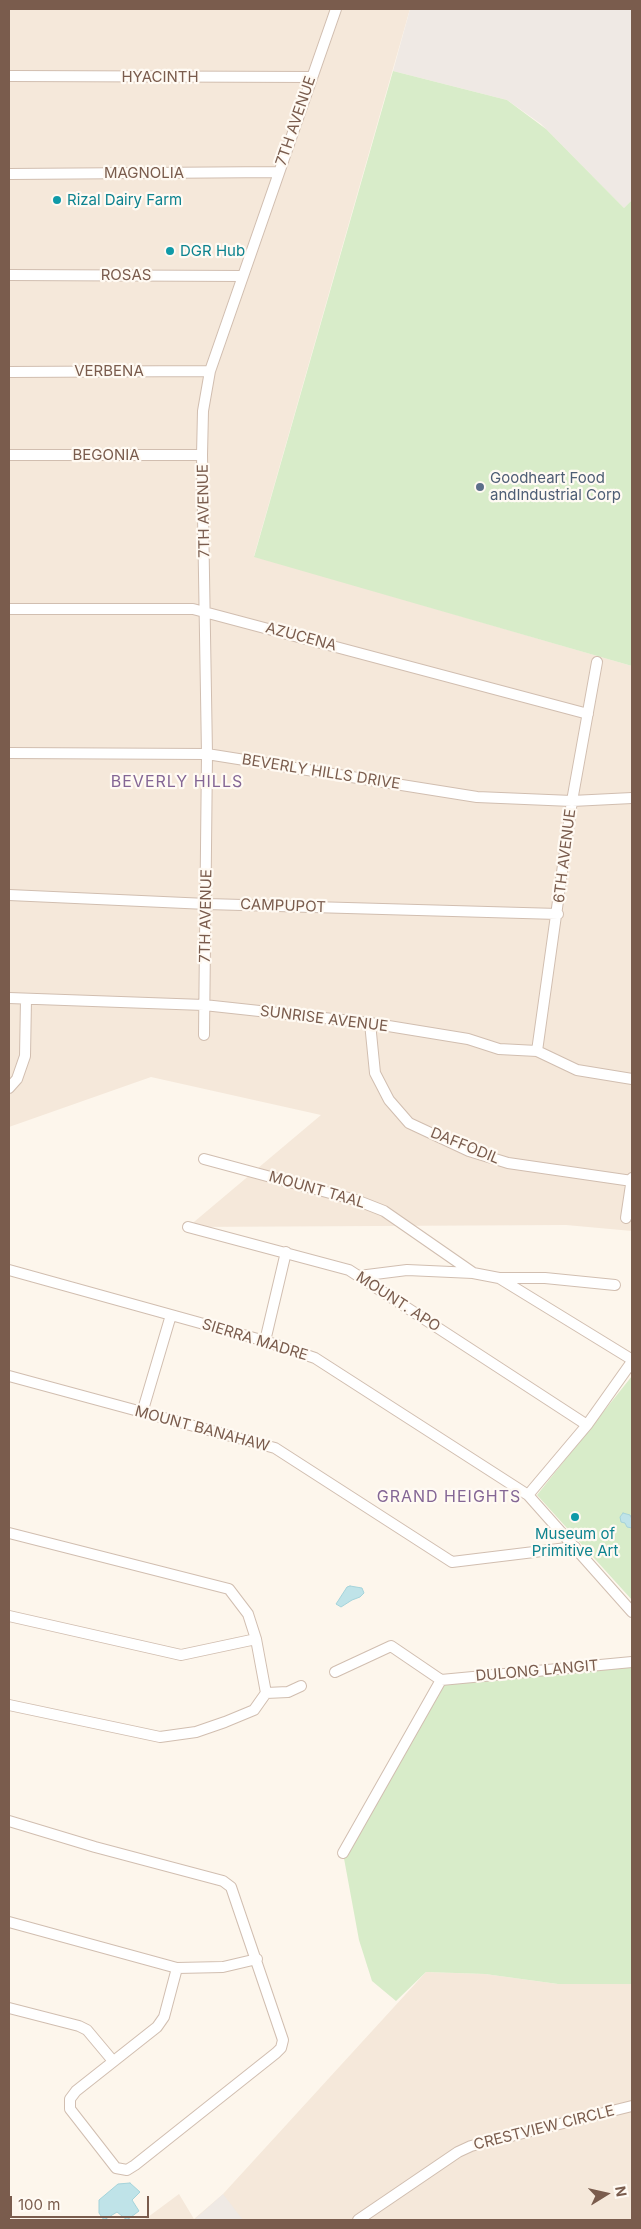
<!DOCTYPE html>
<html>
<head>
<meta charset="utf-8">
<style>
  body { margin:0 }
  #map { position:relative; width:641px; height:2229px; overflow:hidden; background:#fdf6ec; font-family:Inter,sans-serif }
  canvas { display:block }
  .frame { position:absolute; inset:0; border:10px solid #7a5c4d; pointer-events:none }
  .north { position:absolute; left:581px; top:2169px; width:50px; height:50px; -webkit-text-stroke:4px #fffaf3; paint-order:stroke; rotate:80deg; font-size:14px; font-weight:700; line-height:20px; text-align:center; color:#7a5c4d }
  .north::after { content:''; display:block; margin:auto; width:18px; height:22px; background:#7a5c4d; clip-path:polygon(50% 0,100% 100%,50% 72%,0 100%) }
  .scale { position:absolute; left:10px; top:2196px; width:139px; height:22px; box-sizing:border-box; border:2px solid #7a5c4d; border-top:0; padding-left:6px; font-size:15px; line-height:18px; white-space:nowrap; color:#7a5c4d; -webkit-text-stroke:4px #fffaf3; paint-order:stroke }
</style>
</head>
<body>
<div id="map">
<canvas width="641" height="2229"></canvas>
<div class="frame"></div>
<div class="north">N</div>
<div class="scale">100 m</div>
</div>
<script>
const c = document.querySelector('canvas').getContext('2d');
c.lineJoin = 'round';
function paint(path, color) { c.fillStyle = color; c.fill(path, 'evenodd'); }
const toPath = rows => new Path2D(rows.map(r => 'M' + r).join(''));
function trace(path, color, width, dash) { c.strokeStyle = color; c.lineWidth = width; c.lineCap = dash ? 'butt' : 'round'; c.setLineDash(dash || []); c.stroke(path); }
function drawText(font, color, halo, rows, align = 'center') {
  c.font = font + ' Inter,sans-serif'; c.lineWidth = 4.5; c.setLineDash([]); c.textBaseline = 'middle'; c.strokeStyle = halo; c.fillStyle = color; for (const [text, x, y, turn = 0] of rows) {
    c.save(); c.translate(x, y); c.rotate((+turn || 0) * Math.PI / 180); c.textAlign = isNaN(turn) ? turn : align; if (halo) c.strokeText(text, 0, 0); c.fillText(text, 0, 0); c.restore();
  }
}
const residential = toPath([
  [9,9,410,9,254,556,632,666,632,1231,566,1225,188,1227,321,1115,151,1077,9,1127],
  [426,1972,485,1974,558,1984,632,1984,632,2220,144,2220,179,2194,194,2219,223,2194]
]);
const industrial = toPath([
  [410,9,632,9,632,200,624,208,541,124,507,100,393,71],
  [223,2194,243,2220,194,2220]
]);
const green = toPath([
  [393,71,507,100,546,129,624,208,632,200,632,666,254,557],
  [632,1376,632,1600,537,1495],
  [632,1662,632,1984,558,1984,485,1974,426,1972,396,2001,372,1981,359,1940,343,1853,441,1680]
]);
const water = toPath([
  [623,1513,630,1515,632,1519,632,1528,627,1527,625,1523,621,1522,620,1517,623,1513],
  [350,1586,362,1588,364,1593,360,1597,352,1600,341,1607,336,1604,338,1601,347,1587,350,1586],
  [130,2183,140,2192,132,2200,139,2211,127,2220,117,2212,104,2220,99,2213,99,2200,118,2184,130,2183]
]);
const minor = toPath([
  [9,76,312,77],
  [9,174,279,172],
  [9,275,243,276],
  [9,372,210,371],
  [9,455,202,455],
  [9,609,193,609,588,714],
  [9,753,207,754,477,797,572,801,632,798],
  [9,895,207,904,558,914],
  [9,998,204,1005,370,1023,468,1039,499,1049,537,1051,577,1070,632,1079],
  [370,1023,375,1073,389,1100,409,1123,469,1151,508,1163,632,1181],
  [204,1035,207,754,202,455,203,411,210,371,336,9],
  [537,1051,572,801,597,662],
  [9,1088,17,1079,25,1056,26,999],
  [204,1159,356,1200,384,1211,472,1272],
  [626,1218,632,1178],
  [188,1227,349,1270,587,1425],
  [9,1270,265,1341,315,1358,528,1495,632,1612],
  [359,1276,407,1270,473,1273,499,1278,631,1359,631,1363,587,1425,528,1495],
  [499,1278,545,1278,615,1285],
  [265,1341,286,1252],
  [9,1376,275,1448,452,1562,575,1547],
  [142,1413,171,1315],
  [9,1533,229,1589,248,1614,256,1639,266,1693,254,1710,225,1722,196,1732,160,1737,9,1705],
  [9,1616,181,1655,256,1639],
  [335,1672,391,1646,441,1680],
  [441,1680,632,1662],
  [266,1693,288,1692,301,1686],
  [9,1821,95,1847,223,1881,231,1887,283,2040,281,2048,276,2053,135,2165,127,2170,116,2168,70,2109,70,2099,76,2091,157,2027,164,2017,177,1968],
  [343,1853,441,1680],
  [9,1922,177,1968,223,1967,257,1959],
  [9,2008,79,2026,87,2030,113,2061],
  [358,2220,458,2152,471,2146,632,2106]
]);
const markers = [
  [57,200,5,"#0f9aa8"],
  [170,251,5,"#0f9aa8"],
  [480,487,5,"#5c6f8a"],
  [575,1517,5,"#0f9aa8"]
];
const streetNames = [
  ["HYACINTH",160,77],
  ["7TH AVENUE",296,121,-71],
  ["MAGNOLIA",144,173],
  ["ROSAS",126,275],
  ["VERBENA",109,371],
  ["BEGONIA",106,455],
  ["7TH AVENUE",204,511,-91],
  ["AZUCENA",301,637,15],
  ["BEVERLY HILLS DRIVE",321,772,9],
  ["6TH AVENUE",565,856,-83],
  ["CAMPUPOT",283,906,2],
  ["7TH AVENUE",206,916,-89],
  ["SUNRISE AVENUE",324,1019,7],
  ["DAFFODIL",465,1146,22],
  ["MOUNT TAAL",317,1190,16],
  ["MOUNT. APO",398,1302,33],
  ["SIERRA MADRE",255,1340,17],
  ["MOUNT BANAHAW",202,1429,15],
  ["DULONG LANGIT",537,1671,-5],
  ["CRESTVIEW CIRCLE",544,2128,-14]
];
const cultureNames = [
  ["Rizal Dairy Farm",67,200],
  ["DGR Hub",180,251],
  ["Museum of",575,1534,"center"],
  ["Primitive Art",575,1551,"center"]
];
const serviceNames = [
  ["Goodheart Food",490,478],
  ["andIndustrial Corp",490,495]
];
const neighbourhoodNames = [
  ["BEVERLY HILLS",177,782],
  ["GRAND HEIGHTS",449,1497]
];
paint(residential, '#f5e8da');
paint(industrial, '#efe9e4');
paint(green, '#d8ecc9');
paint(water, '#bfe3e8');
trace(water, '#a5d3da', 1);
trace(minor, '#d1beb0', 12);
trace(minor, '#fff', 10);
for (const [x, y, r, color] of markers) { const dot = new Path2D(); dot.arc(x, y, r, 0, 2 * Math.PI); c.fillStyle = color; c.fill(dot); trace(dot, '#fffaf3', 2); }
drawText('15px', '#7a5c4d', '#fffaf3', streetNames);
drawText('15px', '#0d838f', '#fffaf3', cultureNames, 'left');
drawText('15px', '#4e5e75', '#fffaf3', serviceNames, 'left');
c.letterSpacing = '1px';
drawText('16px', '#846695', '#fffaf3', neighbourhoodNames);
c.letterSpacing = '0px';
</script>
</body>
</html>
